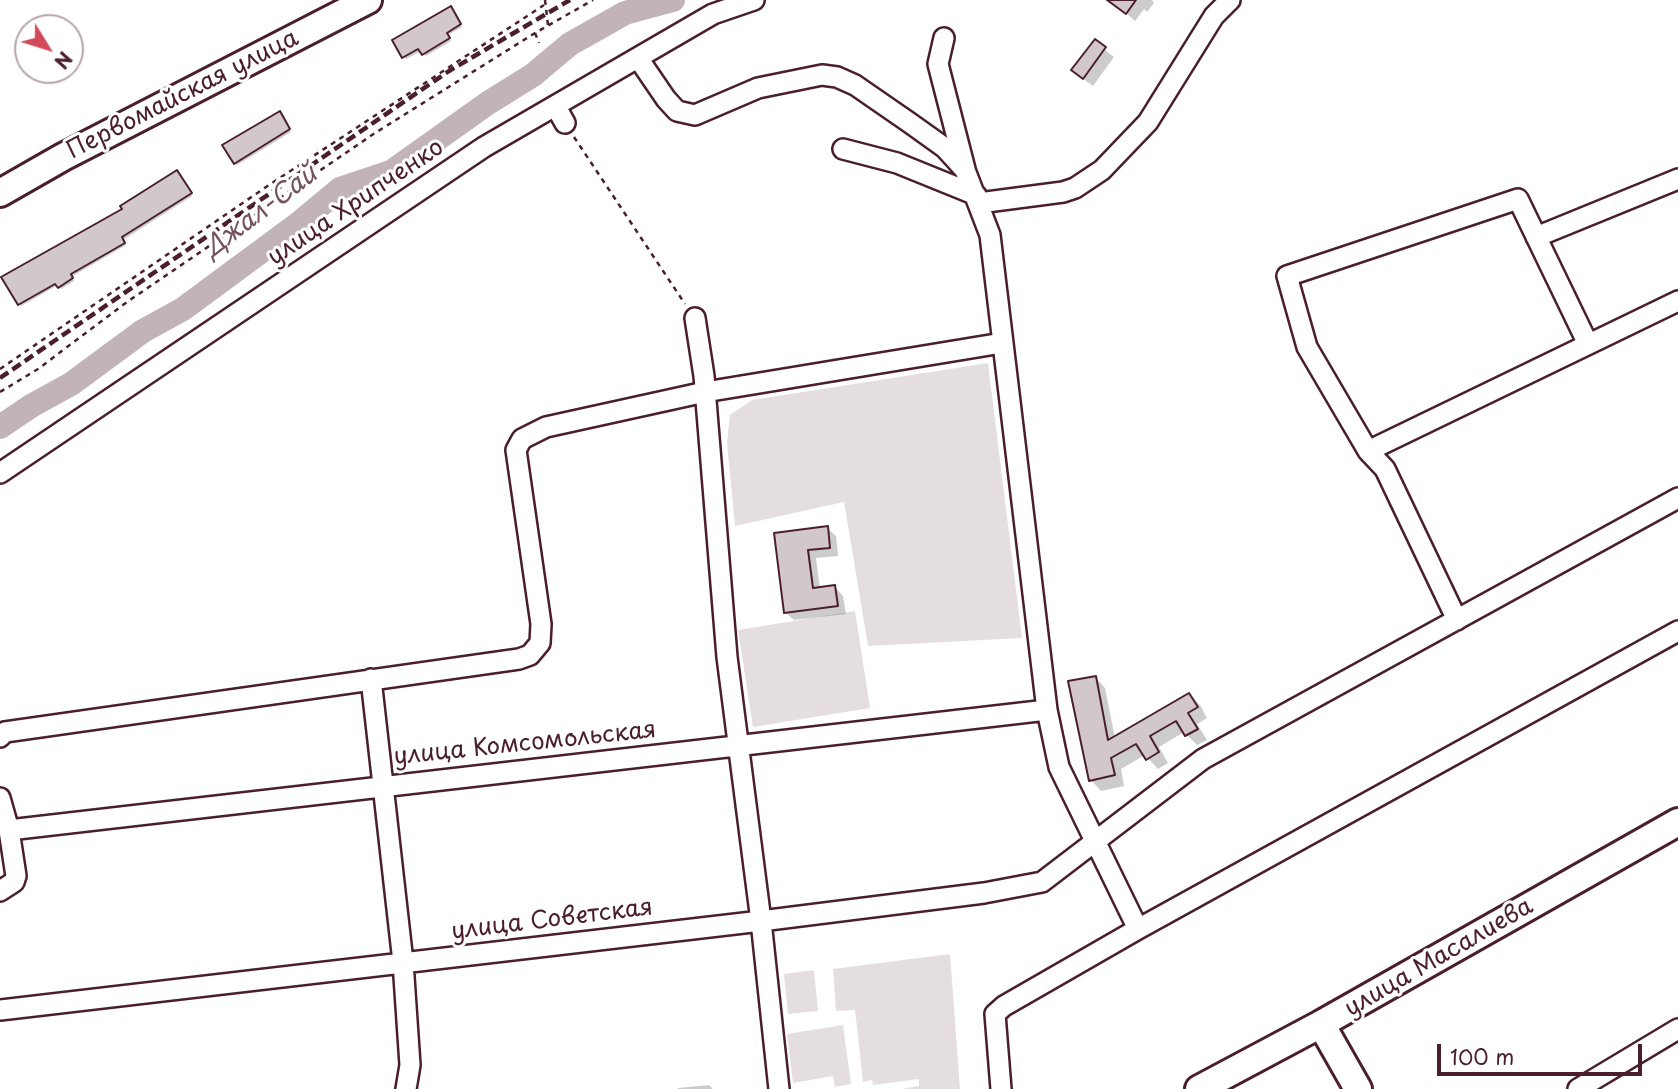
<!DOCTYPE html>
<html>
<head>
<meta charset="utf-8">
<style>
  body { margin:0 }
  #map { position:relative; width:1678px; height:1089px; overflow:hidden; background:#fff; font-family:"Playpen Sans",sans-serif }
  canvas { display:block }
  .north { position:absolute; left:14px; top:14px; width:70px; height:70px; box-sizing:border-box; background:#fff; border:2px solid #b7a5aa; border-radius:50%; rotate:128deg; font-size:19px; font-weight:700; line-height:28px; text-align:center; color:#4a1f2b }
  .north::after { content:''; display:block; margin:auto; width:24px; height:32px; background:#d1495b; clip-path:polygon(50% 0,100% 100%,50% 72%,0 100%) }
  .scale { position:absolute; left:1437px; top:1044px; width:205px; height:32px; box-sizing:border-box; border:4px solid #4a1f2b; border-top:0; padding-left:9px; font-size:21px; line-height:24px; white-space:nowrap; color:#4a1f2b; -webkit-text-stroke:5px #fff; paint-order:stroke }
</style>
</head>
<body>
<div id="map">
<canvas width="1678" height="1089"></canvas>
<div class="north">N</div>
<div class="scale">100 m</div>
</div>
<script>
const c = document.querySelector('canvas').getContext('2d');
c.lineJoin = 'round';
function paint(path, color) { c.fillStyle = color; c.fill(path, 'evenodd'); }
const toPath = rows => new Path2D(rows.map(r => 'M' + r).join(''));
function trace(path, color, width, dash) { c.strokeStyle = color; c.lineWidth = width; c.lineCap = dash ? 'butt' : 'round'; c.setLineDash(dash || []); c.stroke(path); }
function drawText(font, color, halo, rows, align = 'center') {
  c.font = font + ' "Playpen Sans",sans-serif'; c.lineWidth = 6; c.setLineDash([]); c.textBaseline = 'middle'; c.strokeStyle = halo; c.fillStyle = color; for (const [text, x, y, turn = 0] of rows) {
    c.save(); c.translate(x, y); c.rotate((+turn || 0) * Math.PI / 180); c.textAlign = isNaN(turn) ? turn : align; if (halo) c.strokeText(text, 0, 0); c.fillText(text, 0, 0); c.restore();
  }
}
const green = toPath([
  [988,363,1022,638,868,646,844,502,735,526,727,443,730,415,752,400],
  [855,611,870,708,753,727,738,630],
  [950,954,960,1089,902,1089,919,1086,919,1079,873,1085,872,1080,863,1082,855,1010,836,1011,833,969],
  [814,970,818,1011,788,1014,784,974],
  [843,1025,851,1084,835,1087,833,1076,793,1083,787,1034]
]);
const shadow = toPath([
  [1124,0,1152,0,1154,3,1147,12,1144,9,1135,21,1119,7],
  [453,11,462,27,448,35,451,41,426,56,421,51,406,59,404,57],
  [1095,42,1114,57,1093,86,1082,78],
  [281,115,291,132,237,165,235,163],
  [179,175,192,196,123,240,126,245,71,277,74,281,61,289,58,285,21,306,19,304,124,209],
  [827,528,836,536,838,556,816,558,820,589,835,587,843,596,846,614,794,620,785,612,776,534],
  [1095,677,1105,688,1115,738,1189,695,1200,705,1207,718,1197,724,1207,740,1197,745,1184,732,1159,747,1168,763,1158,769,1145,755,1121,769,1124,786,1101,791,1091,780],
  [709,1085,713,1089,678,1089,678,1088]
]);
const river = toPath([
  [0,427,31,406,71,384,143,331,183,309,298,224,340,189,391,172,488,103,533,75,570,44,595,30,625,13,673,0]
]);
const building = toPath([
  [1107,0,1136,0,1126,14,1107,0],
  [451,6,461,24,447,33,450,38,422,55,418,49,402,58,392,40,451,6],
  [1095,39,1106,47,1083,79,1071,70,1095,39],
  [280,111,290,129,234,164,222,145,280,111],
  [177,170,192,193,122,237,125,243,71,274,73,278,58,288,55,284,18,305,1,277,122,209,120,206,177,170],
  [828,526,830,548,808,550,813,588,835,585,838,606,784,613,774,533,828,526],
  [1096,676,1108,740,1189,693,1198,707,1188,713,1198,729,1185,736,1176,721,1150,736,1159,752,1146,760,1136,744,1111,758,1115,775,1089,781,1068,681,1096,676]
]);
const path = toPath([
  [545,0,548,25],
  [535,33,539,43],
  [574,137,685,304],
  [0,369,269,185,544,5],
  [0,392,38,369,127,302,375,133,535,33,593,0]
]);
const minor = toPath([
  [944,38,938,64,965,169],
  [638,58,666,99,677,111,695,115,758,88,822,75,837,77,855,85,910,123,945,148,965,170,990,235,1047,710,1059,767,1138,929],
  [556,107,565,123],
  [843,149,897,163,976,195],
  [979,203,1063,192,1075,188,1102,170,1148,122,1214,16,1230,0],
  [1536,237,1678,179],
  [695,318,704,376,727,657,761,921,779,1089],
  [1368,451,1678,301],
  [0,473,484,147,713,14,754,0],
  [1457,620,1385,469,1368,451,1307,347,1287,276,1518,199,1588,344],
  [371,679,403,962,410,1065,406,1089],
  [0,737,5,732,519,659,530,655,540,643,541,624,516,450,522,439,546,427,705,392,1002,343],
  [0,798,9,830,16,876,14,882,0,891],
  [9,830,1047,710],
  [0,1010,761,921,984,893,1042,882,1203,759,1678,498],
  [1001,1089,995,1014,1004,1006,1138,929,1678,631],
  [1578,1089,1678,1029]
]);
const major = toPath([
  [0,193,63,157,368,0],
  [1321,1024,1358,1089],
  [1199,1089,1321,1024,1678,822]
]);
const rail = toPath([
  [0,378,449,71,570,0]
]);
const streetNames = [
  ["Первомайская улица",183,95,-27],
  ["улица Хрипченко",356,203,-34],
  ["улица Комсомольская",525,744,-6],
  ["улица Советская",552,920,-7],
  ["улица Масалиева",1439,958,-30]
];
const waterNames = [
  ["Джал-Сай",261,212,-37]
];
paint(green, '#e5dee0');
paint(shadow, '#0003');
trace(river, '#c1b3b6', 24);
paint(building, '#d2c7cb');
trace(building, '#4a1f2b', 2);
trace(minor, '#4a1f2b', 24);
trace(major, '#4a1f2b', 32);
trace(path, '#4a1f2b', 2.5, [5, 5]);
trace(minor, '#fff', 19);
trace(major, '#fff', 26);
trace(rail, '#4a1f2b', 4.5, [10, 5]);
drawText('24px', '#4a1f2b', '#fff', streetNames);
drawText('italic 26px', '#74535c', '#fff', waterNames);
</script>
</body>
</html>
